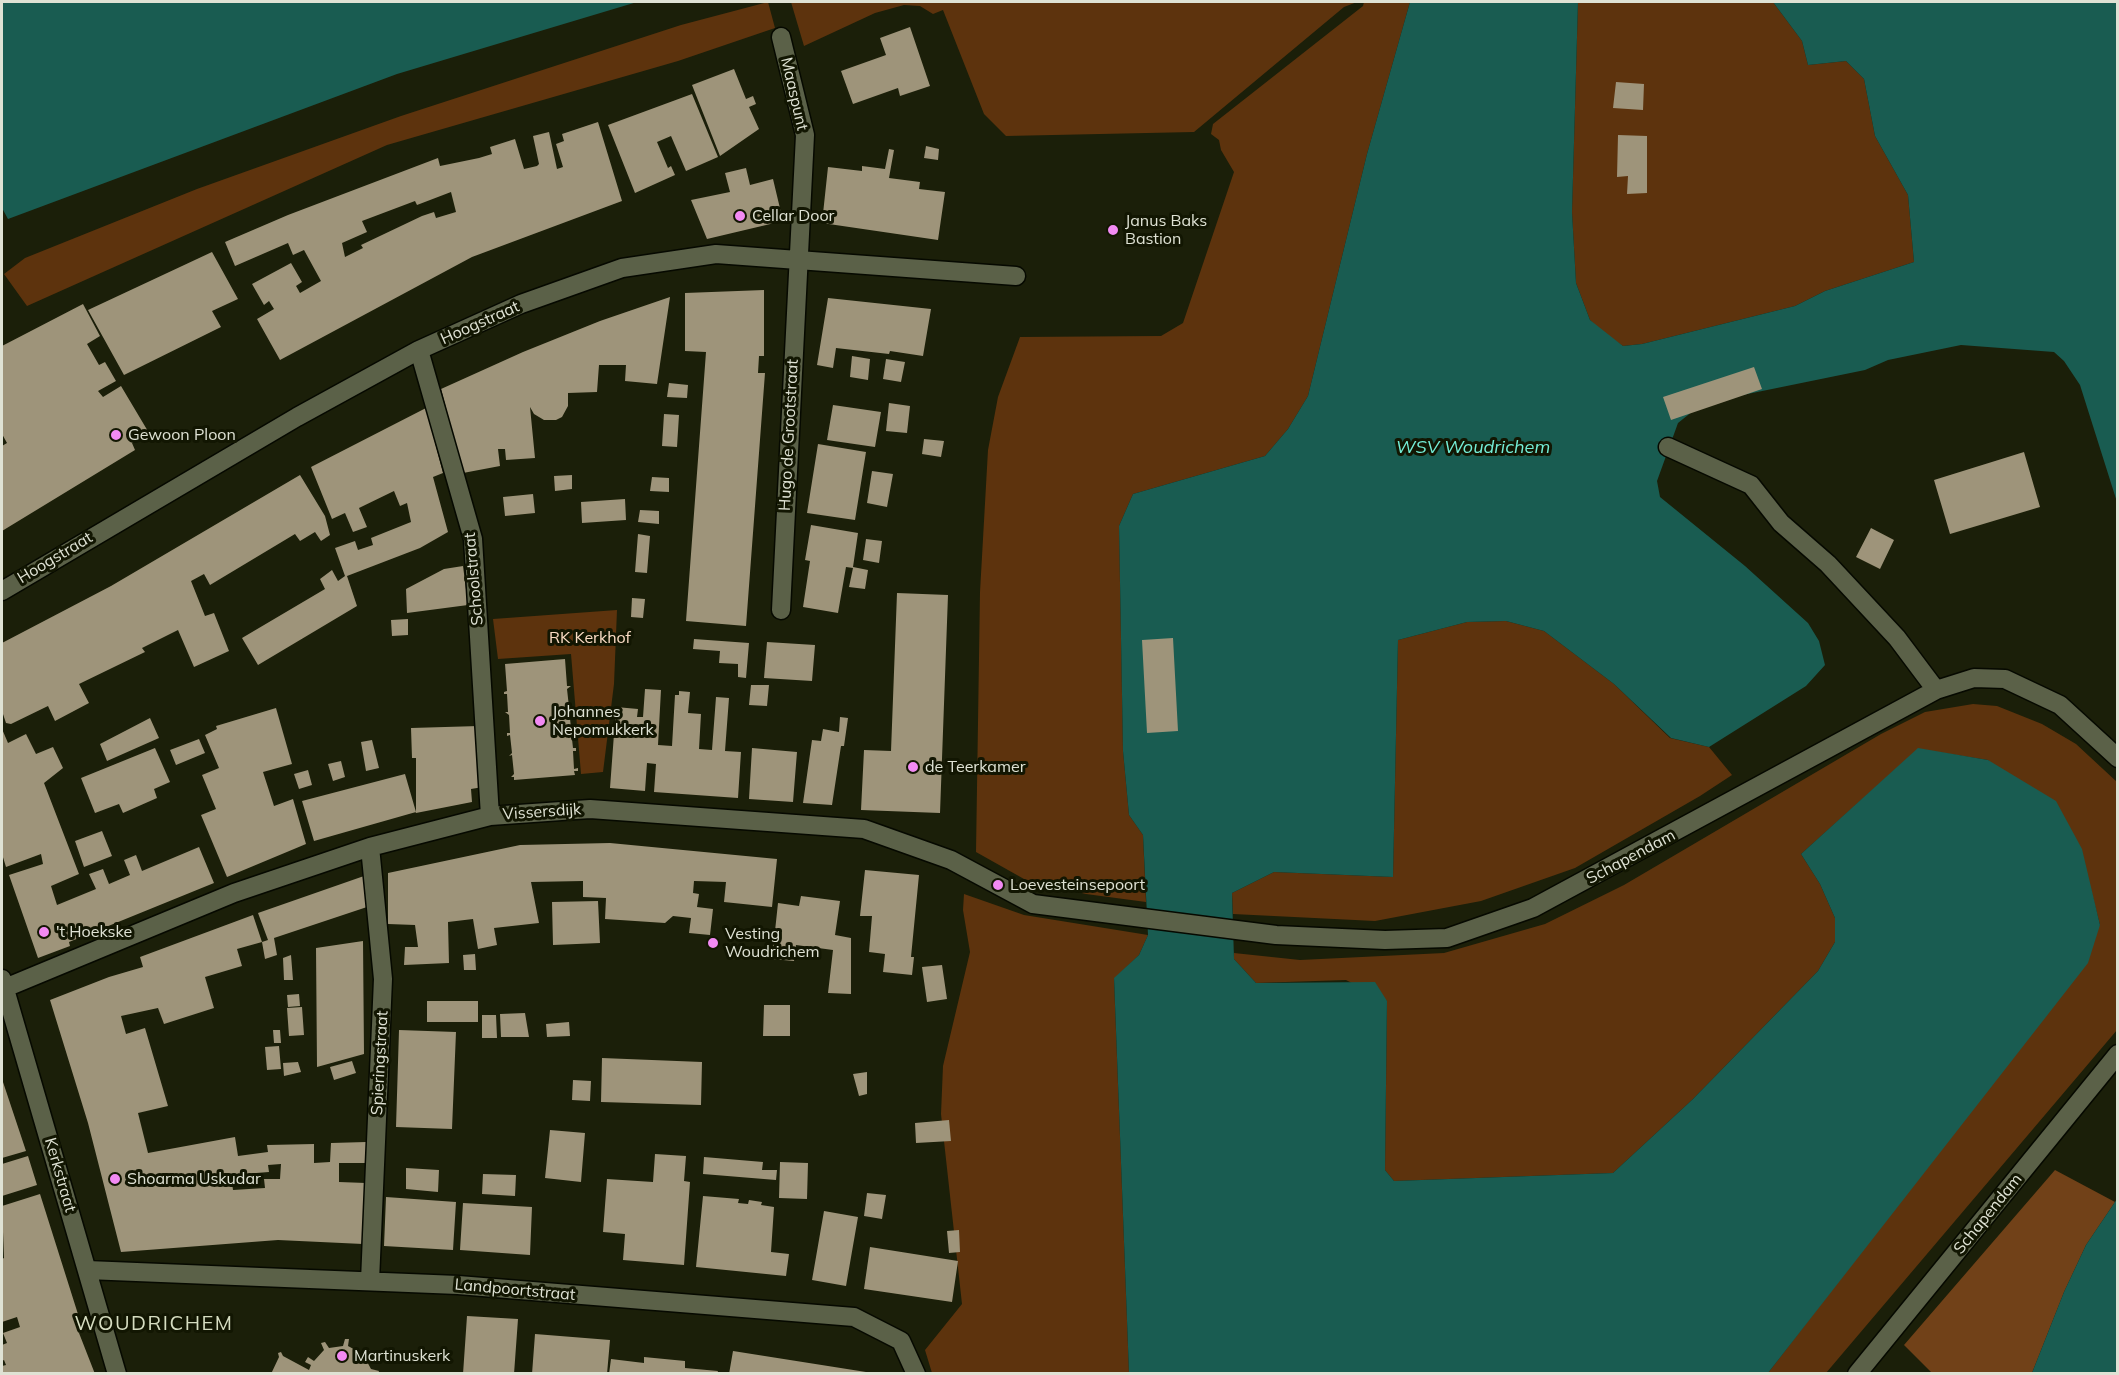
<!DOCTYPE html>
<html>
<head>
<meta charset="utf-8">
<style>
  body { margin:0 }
  #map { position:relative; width:2119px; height:1375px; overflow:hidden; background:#1b1f09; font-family:Mulish,sans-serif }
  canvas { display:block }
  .frame { position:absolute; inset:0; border:3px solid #dfe2d4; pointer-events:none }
</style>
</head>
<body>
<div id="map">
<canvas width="2119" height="1375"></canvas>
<div class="frame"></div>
</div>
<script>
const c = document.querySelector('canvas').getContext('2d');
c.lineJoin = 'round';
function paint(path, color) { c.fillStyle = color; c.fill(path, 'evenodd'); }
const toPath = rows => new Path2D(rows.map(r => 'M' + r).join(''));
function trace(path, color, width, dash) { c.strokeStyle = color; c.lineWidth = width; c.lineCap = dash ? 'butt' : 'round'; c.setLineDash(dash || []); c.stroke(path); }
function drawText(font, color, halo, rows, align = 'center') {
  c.font = font + ' Mulish,sans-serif'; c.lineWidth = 6; c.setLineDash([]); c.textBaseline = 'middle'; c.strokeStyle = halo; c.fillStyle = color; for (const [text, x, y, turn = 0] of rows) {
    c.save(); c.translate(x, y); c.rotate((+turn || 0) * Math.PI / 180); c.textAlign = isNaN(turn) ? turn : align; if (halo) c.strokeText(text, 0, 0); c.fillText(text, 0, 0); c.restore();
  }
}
const green = toPath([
  [768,2,775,28,678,61,387,145,27,306,4,274,25,258,197,189,401,116,681,25],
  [791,2,1357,2,1344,7,1194,132,1006,136,984,114,943,10,933,14,920,6,904,5,875,13,804,46],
  [1364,2,1410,2,1367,154,1308,396,1288,429,1265,456,1133,494,1119,526,1123,751,1129,815,1143,835,1146,902,1086,894,1024,879,976,852,980,592,988,450,998,397,1020,337,1161,336,1183,323,1234,172,1221,150,1219,140,1211,134,1213,124,1363,6],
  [1578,2,1773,2,1802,41,1808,65,1846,61,1864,79,1875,136,1908,195,1914,262,1825,291,1795,306,1642,344,1623,346,1601,331,1590,320,1576,283,1572,212],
  [617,610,614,684,603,772,581,774,571,654,498,659,493,619],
  [1506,621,1544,631,1614,684,1670,738,1709,747,1732,775,1700,796,1575,868,1481,901,1375,921,1233,914,1232,893,1274,872,1393,877,1398,640,1467,622],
  [1973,704,1997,706,2042,724,2076,744,2117,782,2117,1030,1826,1373,1768,1373,1881,1226,2100,925,2091,890,1988,760,1918,749,1801,854,1820,884,1835,918,1835,942,1818,971,1693,1099,1613,1173,1394,1181,1385,1170,1387,1001,1346,980,1256,983,1234,959,1234,953,1300,960,1444,953,1545,924,1624,885,1881,734,1925,712],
  [964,894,1024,915,1148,935,1139,955,1114,979,1129,1373,932,1373,925,1350,962,1304,941,1114,943,1066,970,952,963,910]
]);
const forest = toPath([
  [2055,1170,2115,1202,2086,1245,2064,1292,2032,1373,1932,1373,1904,1345]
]);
const water = toPath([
  [2,2,637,2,397,74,8,219,2,208],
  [1410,2,1578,2,1572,212,1576,283,1590,320,1623,346,1642,344,1795,306,1825,291,1914,262,1908,195,1875,136,1864,79,1846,61,1808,65,1802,41,1773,2,2117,2,2117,502,2080,385,2064,361,2054,352,1961,345,1888,360,1865,370,1728,398,1698,407,1678,423,1657,481,1660,497,1745,566,1808,623,1819,641,1825,665,1806,686,1709,747,1671,738,1614,684,1544,631,1506,621,1467,622,1398,640,1393,877,1274,872,1232,893,1234,959,1256,983,1375,982,1387,1001,1385,1170,1394,1181,1613,1173,1693,1099,1818,971,1835,942,1835,918,1820,884,1801,854,1918,748,1988,760,2056,801,2082,849,2100,925,2088,963,1768,1373,1129,1373,1114,978,1139,955,1148,935,1143,835,1129,815,1123,751,1119,526,1133,494,1265,456,1288,429,1308,396,1367,154],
  [2117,1199,2117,1373,2032,1373,2064,1292,2086,1245]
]);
const building = toPath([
  [910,27,930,86,900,96,898,88,853,104,841,71,886,55,880,38],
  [734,69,746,99,753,96,756,104,749,107,759,129,720,156,692,85],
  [1616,82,1644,84,1643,110,1613,108],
  [692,94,718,157,686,171,671,136,657,142,668,168,671,166,675,175,635,193,608,125],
  [598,122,622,201,472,257,280,360,257,319,274,309,269,301,264,305,252,284,291,263,302,282,296,286,300,293,321,281,304,250,293,255,288,243,235,266,225,242,288,215,438,158,440,166,479,158,492,154,490,147,515,139,524,169,537,166,539,164,533,136,549,132,557,169,563,167,556,144,564,141,562,134],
  [451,192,456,212,436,218,434,212,422,216,361,245,363,248,345,257,342,243,367,232,362,221,415,201,417,205],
  [1618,135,1647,136,1647,193,1627,194,1628,176,1617,177],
  [926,146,939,149,938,160,924,158],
  [889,149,894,150,889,178,920,182,919,189,945,192,938,240,822,223,828,167,862,171,862,166,885,169],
  [746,168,750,185,773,179,783,221,707,239,691,200,730,192,725,173],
  [212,252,238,299,212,311,221,327,124,375,88,310],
  [764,290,764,356,759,356,758,373,765,373,746,626,686,621,706,352,685,351,685,293],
  [670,297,657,384,625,381,626,365,599,365,597,392,568,393,568,406,562,417,556,420,544,420,534,414,530,407,535,458,506,460,505,449,498,449,500,466,463,473,441,389,523,352,600,321],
  [828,298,931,309,923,356,890,351,889,354,836,348,833,368,817,365],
  [83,304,100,336,87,344,99,365,105,362,116,381,98,391,103,397,121,386,149,433,132,443,135,450,2,531,2,446,7,443,2,434,2,346],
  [852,356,870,359,868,380,850,377],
  [886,359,905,362,901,382,883,379],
  [1754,367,1762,389,1671,420,1663,397],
  [669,383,688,385,687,398,667,397],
  [889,403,910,406,907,433,886,431],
  [833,405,881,412,875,447,827,440],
  [426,408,443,473,433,477,448,532,420,548,347,576,357,606,258,665,242,638,325,589,320,579,332,570,338,581,345,576,335,548,355,541,358,550,373,545,371,538,411,522,407,503,400,506,394,491,359,508,367,527,353,532,345,513,332,519,311,467],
  [664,414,679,415,677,447,662,446],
  [924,439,944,441,941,457,922,454],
  [818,444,866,452,855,520,807,513],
  [2024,452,2040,507,1950,534,1934,480],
  [872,471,893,474,887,507,867,503],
  [300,475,325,516,330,535,321,541,315,532,300,541,295,534,210,585,204,574,191,581,205,616,214,613,229,651,194,667,178,630,142,648,145,652,79,684,89,703,55,721,48,706,11,724,6,723,2,711,2,643,111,586],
  [572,475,572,489,555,491,554,476],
  [652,477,669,478,669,492,650,491],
  [533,494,535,513,505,516,503,497],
  [625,499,626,520,582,523,581,502],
  [640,510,659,511,659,524,638,522],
  [811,525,858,533,853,567,868,570,865,589,849,587,853,568,846,567,838,613,803,607,810,561,805,560],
  [1871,528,1894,540,1880,569,1856,557],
  [638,534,650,536,647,573,635,572],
  [866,539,882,541,879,563,863,560],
  [463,566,468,605,407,613,406,589,444,569],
  [897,593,948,595,940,813,861,810,864,750,891,751],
  [632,598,645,599,643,618,631,617],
  [408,619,408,635,392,636,391,620],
  [1173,638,1178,731,1147,733,1142,640],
  [694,639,749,643,746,678,738,677,738,664,719,663,720,651,693,649],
  [767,642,815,645,812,681,764,678],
  [565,659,567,686,571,686,567,689,569,707,572,707,569,709,571,728,574,727,574,730,571,730,573,748,576,748,576,751,573,751,574,769,578,768,578,771,574,771,575,775,514,780,514,777,511,777,514,774,512,755,509,756,512,753,510,735,507,736,507,733,510,733,509,715,505,712,508,712,507,694,504,694,504,692,507,691,505,664],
  [751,685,769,685,767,706,749,705],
  [645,689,661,690,658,745,672,746,675,695,679,695,679,691,690,692,688,713,701,714,699,749,712,750,716,697,729,698,725,751,741,752,738,798,654,792,656,764,647,763,645,791,610,788,616,707,638,709,637,717,643,717],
  [276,708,292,764,263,772,274,806,293,799,306,844,227,877,201,815,216,809,202,775,219,768,205,735,217,729,216,726],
  [840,717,848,718,844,746,841,746,832,805,803,803,812,740,821,741,823,729,839,732],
  [150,718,159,738,107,761,100,744],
  [479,726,483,787,471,789,472,802,416,813,416,758,412,758,411,728],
  [2,729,8,743,26,734,36,754,53,747,63,768,44,783,79,874,51,886,57,905,96,889,89,874,103,869,109,884,130,875,124,860,136,855,142,871,199,847,214,883,69,942,70,946,38,958,9,875,43,864,41,854,6,867,2,854],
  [199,739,205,753,176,765,170,750],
  [372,740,379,768,366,771,361,742],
  [155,748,170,782,154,789,157,798,123,813,119,804,95,813,81,778],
  [752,748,797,752,793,802,749,799],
  [341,761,345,777,333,781,328,764],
  [308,770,312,785,299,789,294,774],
  [405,774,416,812,314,841,302,801],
  [102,831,112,856,84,867,75,841],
  [610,843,777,859,772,907,724,902,726,882,694,881,693,893,699,894,697,907,713,909,710,935,689,933,691,918,673,916,665,923,605,919,606,898,583,897,583,881,531,882,539,923,494,928,497,945,478,949,473,919,448,922,449,963,404,965,405,947,418,947,415,925,388,924,388,873,520,845],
  [865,870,919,875,911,957,914,957,912,975,883,972,885,954,869,952,872,916,860,916],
  [364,876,367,907,274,938,277,955,265,959,262,942,268,940,258,913],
  [801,896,840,901,835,935,851,938,851,994,828,993,833,950,796,945,794,961,772,959,778,903,799,906],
  [598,901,600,943,553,945,552,902],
  [253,915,262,942,237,949,242,966,205,977,214,1008,164,1024,158,1008,121,1016,126,1034,145,1028,168,1106,138,1113,148,1153,235,1137,238,1156,268,1152,267,1145,314,1144,314,1163,330,1162,331,1143,366,1142,366,1163,339,1163,339,1182,366,1183,363,1244,278,1240,121,1252,88,1123,50,1000,109,977,143,967,140,957],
  [281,1164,280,1179,264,1179,265,1188,233,1190,231,1175,269,1172,268,1165],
  [363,941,364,1054,317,1067,316,948],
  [475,954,476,970,464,970,463,955],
  [291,955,293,980,284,980,283,958],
  [942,965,947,999,927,1002,922,967],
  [299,994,300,1006,288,1007,287,995],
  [427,1001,478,1001,478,1022,427,1022],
  [764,1005,790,1005,790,1036,763,1036],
  [302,1007,304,1035,289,1036,287,1008],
  [525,1013,529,1037,501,1037,500,1014],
  [482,1015,496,1015,497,1038,482,1038],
  [569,1022,570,1036,547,1037,546,1024],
  [273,1030,280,1030,281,1043,274,1043],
  [399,1030,456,1032,452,1129,396,1127],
  [279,1046,281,1069,267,1070,265,1047],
  [602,1058,702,1062,701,1105,601,1102],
  [352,1061,356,1073,334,1080,330,1067],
  [298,1062,301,1072,284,1076,283,1063],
  [867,1072,867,1094,859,1096,853,1074],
  [2,1079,26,1151,2,1158],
  [573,1080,591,1081,590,1101,572,1100],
  [949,1120,951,1141,916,1143,915,1123],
  [550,1130,585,1133,581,1182,545,1178],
  [655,1154,686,1156,684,1181,690,1182,684,1265,623,1260,625,1234,603,1232,607,1179,653,1182],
  [28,1156,37,1185,2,1196,2,1164],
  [704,1157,763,1162,762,1170,777,1170,776,1180,703,1174],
  [780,1162,808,1163,807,1199,779,1198],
  [406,1168,439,1170,438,1192,406,1189],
  [483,1174,516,1175,515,1196,482,1194],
  [867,1193,886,1195,882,1219,864,1216],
  [40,1194,83,1330,79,1333,95,1374,2,1374,2,1366,6,1365,4,1360,2,1361,2,1345,7,1343,3,1333,20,1327,17,1317,2,1322,2,1259,4,1258,2,1206],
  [703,1196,739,1199,738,1203,748,1204,749,1200,762,1202,761,1205,774,1207,771,1252,789,1254,786,1276,696,1267],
  [386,1197,456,1202,453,1250,384,1246],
  [463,1203,532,1207,530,1255,460,1250],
  [824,1211,858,1217,846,1286,812,1280],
  [959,1230,960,1252,949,1253,947,1231],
  [870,1247,958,1261,952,1302,864,1289],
  [467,1316,518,1319,514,1374,463,1374],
  [535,1334,610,1340,607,1374,532,1374],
  [345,1339,349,1339,348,1346,361,1353,366,1348,370,1351,364,1356,371,1369,379,1371,378,1374,271,1374,279,1357,278,1353,281,1352,283,1356,309,1370,311,1365,305,1362,308,1357,314,1361,324,1350,321,1343,325,1342,329,1348,343,1346],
  [733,1351,866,1372,866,1374,729,1374],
  [644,1357,685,1361,685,1368,718,1371,717,1374,609,1374,611,1359,644,1363]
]);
const minor = toPath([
  [781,37,805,135,781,610],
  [419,350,473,539,490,816],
  [1668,447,1751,485,1781,523,1828,564,1897,638,1936,690],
  [2,591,297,417,419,350,521,304,622,268,716,254,1016,276],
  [2,979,117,1374],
  [5,988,234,893,370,847,490,816,590,809,864,829,951,860,1033,904,1276,935,1385,940,1447,938,1533,908,1936,690,1974,678,2005,679,2060,705,2118,758],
  [87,1270,458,1285,854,1317,901,1341,916,1374],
  [370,1281,383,979,370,847],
  [1857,1374,2118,1054]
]);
const markers = [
  [740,216,6,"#f28af3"],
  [1113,230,6,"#f28af3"],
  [116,435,6,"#f28af3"],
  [540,721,6,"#f28af3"],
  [913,767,6,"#f28af3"],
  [998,885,6,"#f28af3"],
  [44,932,6,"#f28af3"],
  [713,943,6,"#f28af3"],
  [115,1179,6,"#f28af3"],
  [342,1356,6,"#f28af3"]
];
const streetNames = [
  ["Maaspunt",794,94,77],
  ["Hoogstraat",480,323,-24],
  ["Hugo de Grootstraat",789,435,-87],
  ["Hoogstraat",55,558,-31],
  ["Schoolstraat",474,579,-95],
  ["Vissersdijk",542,812,-4],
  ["Schapendam",1631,857,-28],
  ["Spieringstraat",380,1063,-87],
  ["Kerkstraat",60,1175,74],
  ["Schapendam",1988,1214,-51],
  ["Landpoortstraat",515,1290,5]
];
const poiNames = [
  ["Cellar Door",752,216],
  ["Janus Baks",1125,221],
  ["Bastion",1125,239],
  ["Gewoon Ploon",128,435],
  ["Johannes",552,712],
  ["Nepomukkerk",552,730],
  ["de Teerkamer",925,767],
  ["Loevesteinsepoort",1010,885],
  ["'t Hoekske",56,932],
  ["Vesting",725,934],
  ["Woudrichem",725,952],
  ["Shoarma Uskudar",127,1179],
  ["Martinuskerk",354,1356]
];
const parkNames = [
  ["RK Kerkhof",590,638]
];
const waterNames = [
  ["WSV Woudrichem",1473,448]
];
const quarterNames = [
  ["WOUDRICHEM",154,1324]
];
paint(green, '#5d330d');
paint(forest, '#714118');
paint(water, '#195c51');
paint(building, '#9e947a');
trace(minor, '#060900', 21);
trace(minor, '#5b6148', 18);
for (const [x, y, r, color] of markers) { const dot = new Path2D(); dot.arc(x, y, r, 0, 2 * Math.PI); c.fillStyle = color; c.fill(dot); trace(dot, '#121602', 2); }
drawText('16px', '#dfe2d4', '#121602', streetNames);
drawText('16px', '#dfe2d4', '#121602', poiNames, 'left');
drawText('16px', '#fbdcc5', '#121602', parkNames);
drawText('italic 18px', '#74eed7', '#121602', waterNames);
c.letterSpacing = '1.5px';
drawText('20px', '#d6ddc1', '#121602', quarterNames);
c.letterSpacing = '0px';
</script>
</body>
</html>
